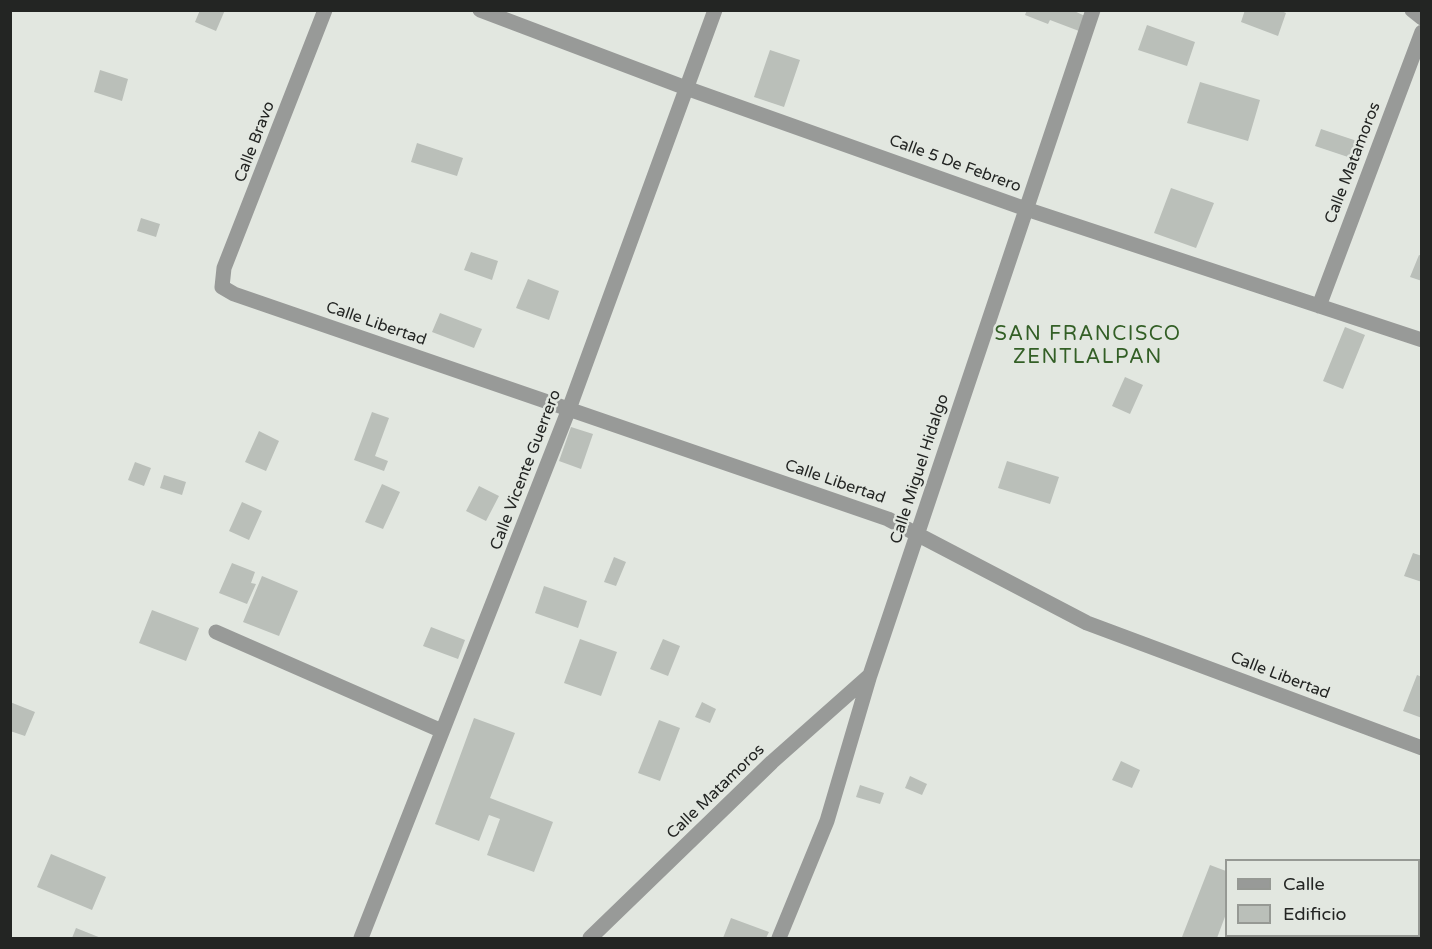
<!DOCTYPE html>
<html>
<head>
<meta charset="utf-8">
<style>
  body { margin:0 }
  #map { position:relative; width:1432px; height:949px; overflow:hidden; background:#e2e7e0; font-family:"Varela Round",sans-serif }
  canvas { display:block }
  .frame { position:absolute; inset:0; border:12px solid #232523; pointer-events:none }
  .legend { position:absolute; left:1225px; top:859px; width:195px; height:78px; box-sizing:border-box; background:#e2e7e0; border:2px solid #969994; margin:0; padding:8px 10px; list-style:none; font-size:18px; color:#232523 }
  .legend li { display:flex; align-items:center; gap:12px; height:30px }
  .legend b { width:30px; border:2px solid #969994 }
</style>
</head>
<body>
<div id="map">
<canvas width="1432" height="949"></canvas>
<div class="frame"></div>
<ul class="legend">
<li><b style="height:8px;background:#989a98"></b>Calle</li>
<li><b style="height:16px;background:#babfb9"></b>Edificio</li>
</ul>
</div>
<script>
const c = document.querySelector('canvas').getContext('2d');
c.lineJoin = 'round';
function paint(path, color) { c.fillStyle = color; c.fill(path, 'evenodd'); }
const toPath = rows => new Path2D(rows.map(r => 'M' + r).join(''));
function trace(path, color, width, dash) { c.strokeStyle = color; c.lineWidth = width; c.lineCap = dash ? 'butt' : 'round'; c.setLineDash(dash || []); c.stroke(path); }
function drawText(font, color, halo, rows, align = 'center') {
  c.font = font + ' "Varela Round",sans-serif'; c.lineWidth = 5; c.setLineDash([]); c.textBaseline = 'middle'; c.strokeStyle = halo; c.fillStyle = color; for (const [text, x, y, turn = 0] of rows) {
    c.save(); c.translate(x, y); c.rotate((+turn || 0) * Math.PI / 180); c.textAlign = isNaN(turn) ? turn : align; if (halo) c.strokeText(text, 0, 0); c.fillText(text, 0, 0); c.restore();
  }
}
const building = toPath([
  [200,10,225,10,216,31,195,22],
  [1027,10,1072,10,1085,16,1079,31,1050,20,1048,24,1025,15],
  [1245,10,1279,10,1286,13,1278,36,1241,22],
  [1147,25,1195,42,1187,66,1138,50],
  [770,50,800,60,784,107,754,97],
  [100,70,128,79,122,101,94,92],
  [1200,82,1260,100,1248,141,1187,123],
  [1321,129,1363,143,1357,160,1315,146],
  [417,143,463,158,457,176,411,162],
  [1171,188,1214,203,1196,248,1154,233],
  [141,218,160,224,156,237,137,231],
  [471,252,498,261,492,280,464,270],
  [1419,255,1422,256,1422,281,1410,277],
  [528,279,559,291,549,320,516,308],
  [440,313,482,329,474,348,432,332],
  [1345,327,1365,335,1343,389,1323,381],
  [1125,377,1143,385,1130,414,1112,406],
  [372,412,389,418,375,456,388,461,384,471,354,460],
  [571,427,593,434,581,469,559,461],
  [259,431,279,441,266,471,245,462],
  [1007,461,1059,477,1050,504,998,488],
  [135,462,151,468,144,486,128,480],
  [164,475,186,482,182,495,160,488],
  [382,484,400,492,383,529,365,522],
  [479,486,499,496,486,521,466,511],
  [242,502,262,511,249,540,229,531],
  [1413,553,1422,556,1422,582,1404,576],
  [614,557,626,562,616,586,604,582],
  [232,563,255,572,251,583,256,584,247,604,219,593],
  [262,576,298,591,279,636,243,622],
  [544,586,587,601,578,628,535,613],
  [152,610,199,628,186,661,139,643],
  [431,627,465,640,458,659,423,646],
  [580,639,617,652,601,696,564,683],
  [663,639,680,646,668,676,650,669],
  [1417,675,1422,677,1422,718,1403,711],
  [10,702,35,712,25,736,10,731],
  [702,702,716,709,710,723,695,717],
  [474,718,515,733,490,798,553,822,534,872,487,855,500,819,489,815,479,841,435,824],
  [659,720,680,728,660,781,638,773],
  [1121,761,1140,770,1132,788,1112,780],
  [910,776,927,784,922,795,905,788],
  [860,785,884,793,880,804,856,797],
  [51,854,106,877,92,910,37,887],
  [1210,865,1226,871,1226,914,1217,938,1186,938,1182,937],
  [731,918,769,932,766,938,723,938],
  [76,928,101,938,72,938]
]);
const minor = toPath([
  [325,10,224,268,222,287,234,294,888,519,1087,623,1422,748],
  [480,10,686,88,1026,209,1422,340],
  [1412,10,1422,18],
  [1319,306,1422,32],
  [216,632,442,731],
  [361,938,569,409,715,10],
  [590,938,772,762,870,675],
  [779,938,827,821,870,675,1093,10]
]);
const streetNames = [
  ["Calle Bravo",255,142,-69],
  ["Calle Matamoros",1353,163,-69],
  ["Calle 5 De Febrero",955,164,20],
  ["Calle Libertad",376,324,19],
  ["Calle Miguel Hidalgo",920,469,-72],
  ["Calle Vicente Guerrero",526,470,-69],
  ["Calle Libertad",835,482,19],
  ["Calle Libertad",1280,676,21],
  ["Calle Matamoros",716,792,-44]
];
const quarterNames = [
  ["SAN FRANCISCO",1088,335],
  ["ZENTLALPAN",1088,358]
];
paint(building, '#babfb9');
trace(minor, '#989a98', 15);
drawText('16px', '#232523', '#e2e7e0', streetNames);
c.letterSpacing = '1.5px';
drawText('20px', '#335f26', '#e2e7e0', quarterNames);
c.letterSpacing = '0px';
</script>
</body>
</html>
